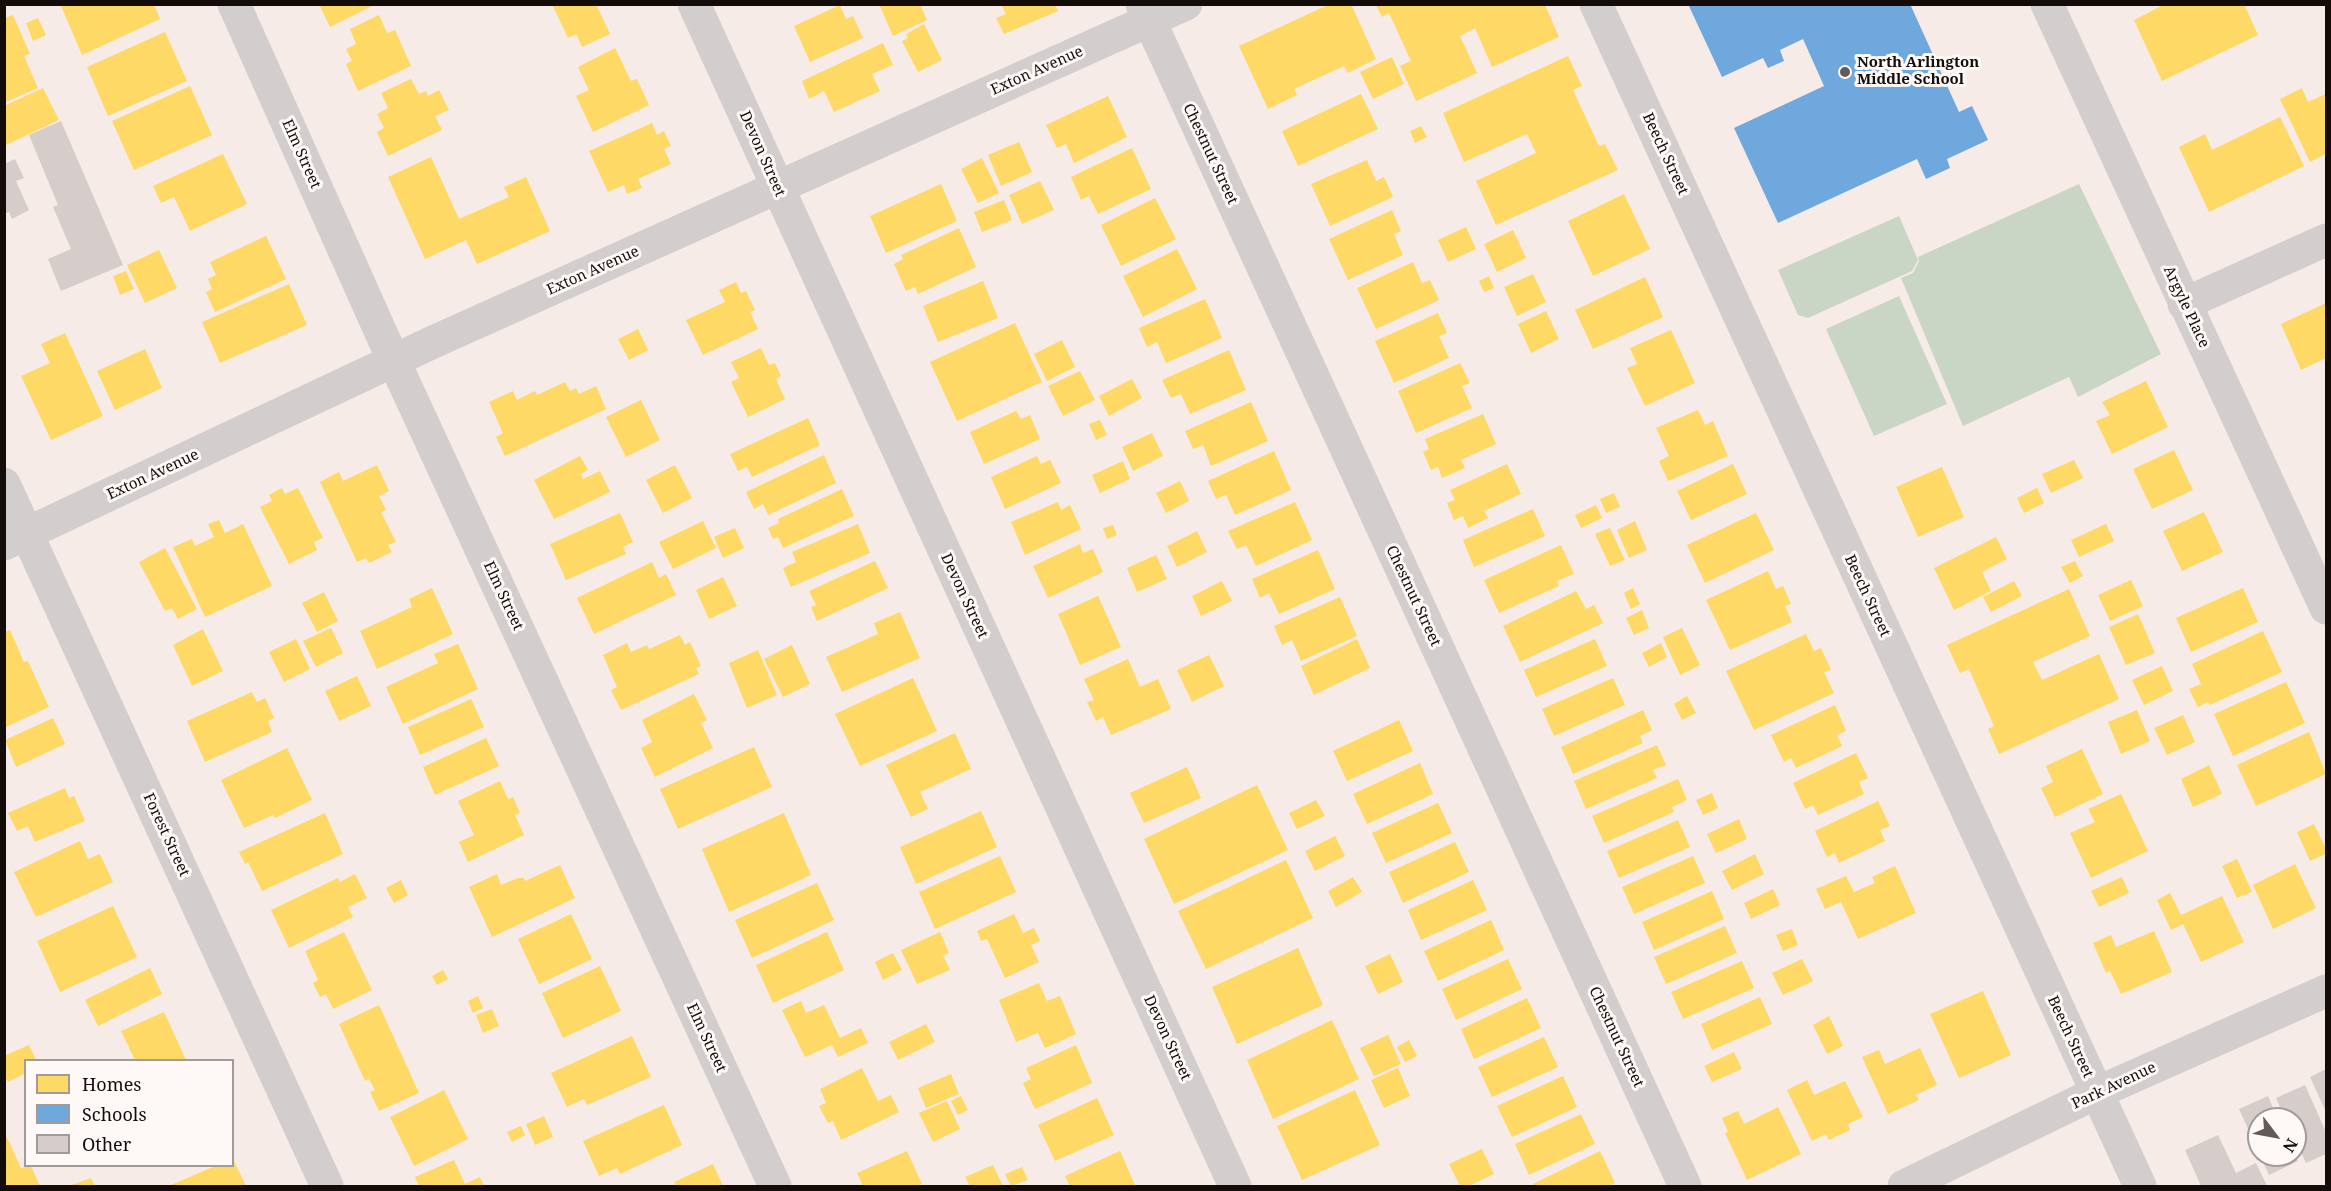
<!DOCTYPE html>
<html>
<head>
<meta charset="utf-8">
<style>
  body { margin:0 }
  #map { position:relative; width:2331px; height:1191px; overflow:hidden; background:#f6ebe7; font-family:"Noto Serif",serif }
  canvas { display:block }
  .frame { position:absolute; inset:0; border:6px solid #130c09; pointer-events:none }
  .legend { position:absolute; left:24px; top:1059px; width:210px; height:108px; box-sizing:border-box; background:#fef9f7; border:2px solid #a09a98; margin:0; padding:8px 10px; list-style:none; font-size:18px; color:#130c09 }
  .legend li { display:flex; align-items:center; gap:12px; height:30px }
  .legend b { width:30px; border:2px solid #a09a98 }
  .north { position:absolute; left:2247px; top:1107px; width:60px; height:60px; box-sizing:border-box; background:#fef9f7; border:2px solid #a09a98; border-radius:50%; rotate:122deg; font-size:16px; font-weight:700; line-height:24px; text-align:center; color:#130c09 }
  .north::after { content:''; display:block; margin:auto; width:21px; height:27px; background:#625a57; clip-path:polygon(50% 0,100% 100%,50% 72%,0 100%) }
</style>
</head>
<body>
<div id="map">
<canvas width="2331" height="1191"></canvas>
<div class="frame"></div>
<ul class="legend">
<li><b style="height:16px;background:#ffd966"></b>Homes</li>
<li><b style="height:16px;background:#6fa8dc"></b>Schools</li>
<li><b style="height:16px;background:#d6ccc9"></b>Other</li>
</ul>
<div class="north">N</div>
</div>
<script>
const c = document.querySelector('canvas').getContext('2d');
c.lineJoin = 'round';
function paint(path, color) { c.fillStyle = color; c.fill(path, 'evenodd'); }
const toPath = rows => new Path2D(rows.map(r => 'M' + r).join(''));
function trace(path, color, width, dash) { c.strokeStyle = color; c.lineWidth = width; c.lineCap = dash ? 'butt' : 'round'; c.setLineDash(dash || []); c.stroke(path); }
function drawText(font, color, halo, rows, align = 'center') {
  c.font = font + ' "Noto Serif",serif'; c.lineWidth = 6; c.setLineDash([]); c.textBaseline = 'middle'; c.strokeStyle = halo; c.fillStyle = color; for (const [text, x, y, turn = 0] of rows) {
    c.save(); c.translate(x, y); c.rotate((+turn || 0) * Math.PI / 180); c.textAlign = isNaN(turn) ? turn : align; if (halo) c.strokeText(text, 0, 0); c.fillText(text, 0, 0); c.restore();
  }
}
const green = toPath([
  [2079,184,2161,354,2078,397,2069,377,1963,426,1901,278,1913,273,1919,261,1918,257],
  [1899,216,1918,260,1912,271,1808,318,1798,315,1778,270],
  [1899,296,1947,404,1874,436,1826,329]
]);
const homes = toPath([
  [64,4,154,4,160,19,82,55,61,6],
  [319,4,376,4,330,27],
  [552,4,596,4,610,34,582,47,576,34,568,38],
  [879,4,920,4,927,20,893,36],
  [1001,4,1055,4,1058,11,1004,34,996,18,1006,14],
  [1330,4,1351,4,1376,59,1348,73,1344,66,1294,89,1297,95,1268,109,1239,46],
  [2165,4,2244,4,2258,35,2162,81,2134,20],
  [840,5,846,19,853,16,863,38,810,62,794,26],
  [1376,5,1545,5,1559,37,1492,67,1475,28,1460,36,1477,73,1416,101,1400,66,1411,61,1389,13,1382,17],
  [13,15,30,54,24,56,38,88,6,102,5,18],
  [379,15,387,33,395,30,411,66,358,91,346,64,352,61,346,49,356,44,350,29],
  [38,18,46,35,33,41,26,23],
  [924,24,942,60,918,72,902,41,908,38,906,34],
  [165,32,187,81,108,116,87,67],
  [883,43,893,65,872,74,880,91,834,112,824,91,809,99,802,81],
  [615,48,631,81,637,79,649,105,593,132,576,96,589,90,578,67],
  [1568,56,1582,86,1573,90,1599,146,1605,144,1618,170,1496,225,1476,181,1536,153,1527,134,1464,162,1443,113],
  [1392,57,1404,84,1373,99,1360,72],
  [411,79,419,94,426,91,428,96,439,90,449,110,435,116,442,130,388,156,377,132,384,128,377,114,388,108,381,93],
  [190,86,212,135,134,170,112,121],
  [43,88,59,120,4,146,4,106],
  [2302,88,2308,102,2326,94,2326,154,2310,162,2280,99],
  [1361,94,1378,129,1298,166,1282,131],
  [1108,96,1127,137,1074,163,1066,144,1057,148,1046,125],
  [2280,117,2304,166,2209,212,2179,147,2205,134,2212,150],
  [652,123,657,135,664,131,671,146,664,149,671,164,638,179,642,188,627,194,624,185,608,192,589,151],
  [1421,126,1427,137,1415,143,1410,131],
  [1019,142,1032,172,1001,186,988,155],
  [1132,148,1151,189,1098,214,1089,196,1081,200,1071,177],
  [223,154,247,204,190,231,174,197,161,203,153,186],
  [431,157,459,219,509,197,504,187,526,177,550,231,477,264,466,240,425,259,388,177],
  [982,158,999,193,978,203,961,169],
  [1367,160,1376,181,1384,177,1393,197,1330,226,1311,184],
  [1040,181,1054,210,1022,224,1009,195],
  [941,184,957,221,886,253,870,216],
  [1624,194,1650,249,1593,276,1568,221],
  [1155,198,1176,239,1121,266,1101,225],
  [1004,200,1012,220,982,232,974,212],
  [1392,210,1401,231,1394,234,1403,255,1348,280,1329,239],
  [1466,227,1476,249,1448,262,1438,240],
  [959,228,976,267,918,294,915,287,906,291,894,264,903,259,901,255],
  [1513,230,1526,258,1497,272,1484,244],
  [266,236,286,279,215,312,206,292,212,289,208,279,216,275,210,262],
  [1177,249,1197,289,1143,317,1123,276],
  [159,250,177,288,145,303,127,265],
  [1413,262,1422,283,1430,280,1439,300,1376,329,1357,288],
  [126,271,134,289,120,295,113,276],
  [1533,274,1546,302,1517,316,1504,287],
  [1489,276,1494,288,1484,292,1479,281],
  [1645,277,1663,317,1593,349,1575,310],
  [983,281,998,318,938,342,923,306],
  [736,282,741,293,746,291,755,310,750,312,758,329,703,355,686,320,725,302,719,290],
  [289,284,307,325,220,363,202,322],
  [1205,299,1222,338,1166,363,1157,342,1147,347,1139,328],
  [2326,303,2326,358,2301,370,2281,324],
  [1546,311,1559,339,1531,353,1518,324],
  [1438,313,1447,333,1439,336,1449,358,1394,383,1375,341],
  [1015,323,1042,382,957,421,930,362],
  [638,329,648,350,629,360,618,339],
  [1671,330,1695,383,1645,406,1627,368,1637,364,1630,348],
  [65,333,103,416,51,440,21,376,50,363,41,344],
  [1062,340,1075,367,1047,381,1034,354],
  [761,348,769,365,775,363,781,376,776,379,785,399,748,417,731,382,739,378,731,362],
  [145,349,162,388,115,410,97,371],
  [1229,350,1246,390,1190,414,1181,394,1171,398,1162,380],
  [1460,363,1470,383,1462,386,1472,408,1416,433,1398,391],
  [1080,371,1095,400,1063,416,1048,386],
  [1132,379,1142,398,1109,416,1099,396],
  [2146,381,2168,427,2112,454,2096,421,2110,415,2102,402],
  [565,382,570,391,576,388,579,394,596,386,606,409,505,456,496,437,503,433,489,402,513,391,517,400,535,391,537,395],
  [641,400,660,440,626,457,606,417],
  [1251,402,1268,441,1211,466,1203,445,1193,449,1185,431],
  [1698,410,1705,425,1713,421,1728,456,1668,481,1659,461,1669,456,1656,428],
  [1016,411,1021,419,1030,415,1040,439,984,464,970,432],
  [1483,414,1496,444,1461,460,1465,468,1442,478,1438,467,1431,470,1423,452,1429,449,1425,439],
  [808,418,820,445,752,477,747,467,738,471,730,454],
  [1100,420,1107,435,1096,440,1089,424],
  [1152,433,1163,456,1133,471,1122,447],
  [2174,450,2193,490,2152,509,2133,469],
  [1274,451,1291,490,1235,515,1226,495,1216,499,1208,481],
  [824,455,836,483,768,515,763,504,754,509,746,492],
  [580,456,588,470,581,474,583,479,600,471,610,492,554,519,534,480],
  [1037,456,1041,464,1050,460,1061,483,1005,509,991,477],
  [2074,460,2083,478,2051,493,2042,474],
  [1123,461,1130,479,1100,493,1092,475],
  [1507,464,1521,494,1484,511,1488,518,1468,528,1463,516,1454,520,1447,503,1455,500,1450,490],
  [1733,464,1747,494,1691,520,1677,491],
  [377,465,389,491,379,496,386,510,381,512,396,542,388,545,392,552,369,563,366,558,357,562,320,482,339,472,343,481],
  [675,465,692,498,663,513,646,480],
  [1942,467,1964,517,1918,537,1896,487],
  [1180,481,1189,501,1166,513,1156,493],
  [282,488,285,494,298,488,323,538,314,542,317,550,289,564,260,507,272,501,269,495],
  [2037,488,2044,503,2024,513,2017,498],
  [842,489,854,516,783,548,778,537,773,539,768,528,779,523,778,519],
  [1614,493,1620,507,1606,513,1600,499],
  [1058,502,1061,510,1070,505,1081,529,1025,555,1011,522],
  [1295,502,1312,540,1256,566,1246,545,1237,549,1228,531],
  [1596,505,1602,518,1581,528,1575,515],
  [1533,509,1545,536,1474,567,1463,540],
  [2204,512,2223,552,2182,571,2163,531],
  [620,513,633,542,623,547,626,554,566,580,550,544],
  [1756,513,1774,550,1705,583,1687,545],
  [219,520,225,533,243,524,272,586,205,617,173,547,192,539,195,546,214,537,208,524],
  [703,521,716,548,673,569,659,542],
  [1635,521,1647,550,1629,558,1617,530],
  [858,524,870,553,791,587,783,568,796,562,792,552],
  [2106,524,2114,541,2079,557,2071,540],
  [1113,525,1117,535,1107,539,1103,528],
  [735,528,744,548,723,558,714,537],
  [1610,528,1625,560,1610,566,1595,534],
  [1197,531,1207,552,1177,567,1167,546],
  [1996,537,2007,559,1982,572,1991,591,1954,610,1934,568],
  [1080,544,1083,553,1093,549,1103,572,1048,598,1033,566],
  [1561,545,1574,574,1557,581,1559,586,1499,613,1484,580],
  [165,548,197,609,178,619,172,608,165,611,139,562],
  [1318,550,1335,589,1279,614,1269,593,1260,598,1252,579],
  [1156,555,1167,579,1137,592,1127,568],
  [875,561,888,588,817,621,811,607,816,605,809,591],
  [2075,561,2083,576,2070,583,2061,567],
  [652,562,659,578,666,574,676,595,594,634,577,598],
  [1768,571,1776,589,1783,586,1791,604,1785,606,1792,622,1730,650,1706,600],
  [723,577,737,606,709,619,696,590],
  [2131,580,2143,606,2110,621,2098,595],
  [1222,581,1232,601,1201,616,1192,596],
  [2014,581,2022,596,1991,612,1983,597],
  [432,588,453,634,377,669,360,631,412,607,409,599],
  [1633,588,1640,604,1631,609,1624,593],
  [2243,588,2258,622,2191,652,2176,618],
  [2069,589,2090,636,2033,662,2042,680,2099,654,2119,699,1999,754,1988,729,1994,726,1969,669,1960,673,1947,645],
  [1576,591,1586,609,1594,605,1603,623,1520,662,1503,626],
  [324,592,338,621,317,632,302,603],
  [1098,596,1121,647,1080,665,1058,614],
  [1340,597,1357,636,1301,661,1292,640,1282,645,1274,626],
  [1642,610,1649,628,1634,635,1626,618],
  [900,612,920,658,842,692,826,657,878,634,874,623],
  [2138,614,2155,653,2126,665,2109,627],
  [331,628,343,653,316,667,303,641],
  [1682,628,1700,665,1680,675,1663,637],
  [203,629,223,671,192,686,173,645],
  [10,630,24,662,28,661,49,707,4,728,4,632],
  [2263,631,2282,672,2210,705,2208,702,2198,707,2189,689,2201,684,2192,664],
  [1806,634,1814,651,1821,648,1831,670,1824,672,1834,693,1754,730,1726,671],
  [680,635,685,645,690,642,701,666,696,668,699,674,621,710,611,690,617,687,603,655,627,643,631,652,647,645,649,649],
  [296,639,310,669,284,682,269,652],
  [1357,639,1370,668,1314,695,1301,666],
  [1595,639,1607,666,1536,697,1524,670],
  [1661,643,1667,657,1649,667,1642,653],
  [458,644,478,689,403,724,386,687,438,663,434,654],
  [792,645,810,684,783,697,764,659],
  [758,650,777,695,747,708,729,663],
  [1209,655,1224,686,1192,702,1177,670],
  [1128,659,1140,687,1158,679,1171,709,1111,735,1103,717,1096,721,1087,702,1094,700,1084,679],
  [2162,666,2173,691,2144,705,2132,680],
  [357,676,371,706,339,721,325,691],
  [913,678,937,731,860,766,835,714],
  [1613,678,1625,705,1554,736,1542,709],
  [2286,682,2305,723,2233,756,2214,714],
  [252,692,257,702,265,698,274,718,268,721,272,732,205,762,187,721],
  [694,694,707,720,701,723,713,748,655,777,641,748,652,742,642,720],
  [1687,696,1696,713,1682,720,1674,704],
  [471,699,484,727,420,755,408,727],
  [1835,705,1846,731,1837,735,1842,746,1796,768,1791,758,1784,762,1771,735],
  [1643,710,1652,730,1640,736,1643,743,1573,774,1561,747],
  [2137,710,2150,741,2121,754,2108,722],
  [2183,715,2195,742,2167,755,2154,728],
  [53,718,65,744,16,767,5,740],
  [1399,720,1413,751,1347,781,1333,751],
  [2309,732,2326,774,2256,806,2237,765],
  [955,733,971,769,920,792,928,809,911,817,886,765],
  [486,738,499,766,435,795,423,767],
  [1657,745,1666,765,1653,770,1657,778,1586,809,1574,781],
  [754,747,772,787,678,829,660,789],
  [287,748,312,800,275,818,273,815,244,828,221,780],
  [2082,749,2103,794,2055,817,2041,788,2053,782,2046,766],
  [1856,753,1868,778,1859,782,1864,794,1818,815,1813,805,1805,809,1793,783],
  [1420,763,1433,794,1367,824,1353,794],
  [2209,765,2222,794,2193,807,2181,779],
  [1187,767,1201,798,1144,823,1130,793],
  [1678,779,1687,800,1672,807,1674,812,1604,843,1592,816],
  [500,781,508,799,513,797,520,813,515,815,524,835,468,862,459,842,474,835,458,801],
  [1257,785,1288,850,1174,904,1144,839],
  [65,788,69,798,74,796,85,821,35,842,28,826,17,831,8,813],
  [1712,793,1718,808,1703,815,1696,800],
  [2121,794,2148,851,2091,878,2070,833,2095,822,2088,809],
  [1316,800,1325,816,1297,829,1289,813],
  [1878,801,1890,826,1880,830,1885,841,1839,863,1835,853,1827,857,1815,831],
  [1438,803,1452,833,1386,863,1372,833],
  [981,811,997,847,916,884,900,847],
  [325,813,343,854,262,891,248,862,245,864,239,852],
  [784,813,811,875,729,912,702,849],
  [1739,819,1747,839,1716,853,1707,834],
  [1678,820,1690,847,1619,878,1607,851],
  [2314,824,2324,845,2326,844,2326,854,2310,861,2297,832],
  [1335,836,1345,856,1315,871,1305,851],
  [80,841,88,859,100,854,113,882,36,917,14,872],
  [1455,842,1469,872,1403,903,1389,872],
  [1755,854,1764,874,1732,890,1722,871],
  [1000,856,1016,892,935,929,919,892],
  [1693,856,1705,883,1634,914,1622,887],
  [2237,859,2252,892,2237,898,2222,866],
  [1286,860,1313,918,1206,969,1178,911],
  [2295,864,2316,908,2273,929,2253,885],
  [560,865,575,898,492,937,469,887,497,874,501,885,518,878,524,878,525,881],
  [1895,866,1916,913,1858,939,1841,902,1825,909,1816,889,1846,876,1854,892,1875,883,1872,877],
  [355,874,367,898,348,907,353,917,289,948,271,910,338,878,340,882],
  [1353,877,1362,892,1336,907,1328,891],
  [2122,877,2129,893,2099,907,2091,891],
  [401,880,408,895,394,903,386,888],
  [1473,880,1487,910,1421,940,1408,910],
  [817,883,834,920,752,958,735,920],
  [1773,889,1780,905,1751,919,1744,903],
  [1712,891,1724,919,1654,950,1642,922],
  [2170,893,2181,915,2222,896,2244,942,2201,962,2183,924,2171,930,2157,900],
  [113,906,137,957,60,992,37,941],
  [571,914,592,959,539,984,518,939],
  [1014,914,1023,933,1034,928,1040,941,1031,945,1039,962,1005,978,987,939,981,941,977,931],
  [1491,920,1504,950,1438,981,1424,951],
  [1725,926,1737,953,1666,984,1654,957],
  [1792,929,1798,945,1783,951,1776,935],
  [2154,931,2172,972,2121,994,2110,971,2106,973,2093,943,2111,935,2116,947],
  [344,932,372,990,333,1009,326,994,320,997,313,983,318,980,305,951],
  [827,932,844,970,773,1003,756,965],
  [940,932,949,953,943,955,950,970,917,984,901,950],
  [1298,948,1323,1005,1237,1044,1212,987],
  [893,953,902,970,883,980,875,962],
  [1390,954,1403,982,1378,994,1365,966],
  [1508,959,1522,989,1456,1020,1442,989],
  [1802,959,1813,981,1783,995,1772,973],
  [1742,961,1754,988,1683,1019,1671,992],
  [600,966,621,1011,563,1038,542,993],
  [150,968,162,994,98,1026,85,1000],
  [443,970,448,979,437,985,432,976],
  [1039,983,1047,1001,1060,996,1076,1034,1045,1048,1038,1033,1016,1042,999,1000],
  [1983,991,2011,1055,1959,1078,1930,1014],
  [478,996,483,1008,473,1013,468,1001],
  [1760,997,1772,1024,1712,1050,1701,1024],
  [1527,998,1541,1028,1474,1059,1461,1029],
  [801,1001,806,1013,824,1005,840,1038,861,1028,868,1043,838,1057,832,1045,805,1057,782,1010],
  [379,1005,419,1093,379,1111,370,1092,375,1090,369,1079,365,1081,339,1024],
  [492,1009,499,1026,483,1033,476,1015],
  [164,1012,186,1060,135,1060,121,1031],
  [1829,1016,1843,1046,1827,1054,1813,1025],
  [1332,1020,1359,1079,1273,1119,1247,1060],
  [926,1024,935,1042,898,1060,889,1042],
  [1388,1035,1401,1064,1374,1076,1360,1048],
  [632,1036,651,1077,587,1105,584,1099,567,1107,551,1073],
  [1544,1037,1558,1067,1492,1097,1478,1067],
  [1409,1040,1417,1056,1405,1062,1397,1047],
  [29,1045,36,1060,26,1060,26,1073,8,1082,4,1075,4,1056],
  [1076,1045,1092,1083,1035,1109,1023,1083,1031,1079,1026,1068],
  [1920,1048,1937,1085,1916,1095,1919,1100,1888,1114,1862,1057,1879,1050,1885,1064],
  [1734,1052,1742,1069,1712,1082,1704,1066],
  [862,1068,878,1101,891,1095,899,1112,841,1140,833,1121,828,1123,819,1106,826,1103,820,1089],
  [1398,1068,1410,1096,1384,1108,1371,1080],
  [951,1074,959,1094,926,1108,918,1088],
  [1563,1076,1577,1107,1512,1137,1497,1106],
  [1807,1080,1814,1095,1845,1081,1863,1117,1848,1124,1850,1130,1829,1140,1826,1134,1812,1141,1787,1090],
  [444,1090,468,1139,414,1166,390,1117],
  [1355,1090,1380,1145,1302,1180,1277,1126],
  [961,1096,968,1110,958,1115,951,1101],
  [1097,1098,1114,1135,1055,1161,1038,1125],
  [947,1101,960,1129,933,1142,919,1113],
  [664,1105,682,1145,620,1174,617,1168,599,1176,583,1141],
  [1778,1107,1801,1154,1747,1180,1725,1133,1728,1132,1722,1118,1738,1111,1744,1124],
  [1581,1114,1595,1144,1529,1175,1515,1144],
  [544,1116,553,1137,535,1145,526,1124],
  [521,1126,525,1135,512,1142,507,1132],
  [4,1131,21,1168,31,1166,40,1186,4,1186],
  [1482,1149,1494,1174,1469,1186,1460,1186,1449,1164],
  [907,1151,922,1184,917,1186,863,1186,857,1173],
  [1120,1151,1135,1185,1131,1186,1070,1186,1065,1176],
  [1600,1151,1615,1183,1608,1186,1534,1186,1533,1184],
  [232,1157,246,1186,169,1186,215,1166,232,1166],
  [454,1160,465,1184,480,1177,484,1186,419,1186,415,1177],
  [713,1164,723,1186,677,1186,674,1182],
  [993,1165,1003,1186,970,1186,965,1177],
  [1022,1167,1028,1180,1011,1186,1005,1174],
  [91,1178,95,1186,69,1186]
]);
const schools = toPath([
  [1688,4,1910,4,1959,112,1972,106,1988,140,1947,159,1950,168,1926,179,1917,159,1778,223,1734,128,1824,86,1803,39,1780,50,1784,61,1768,68,1763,58,1722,77]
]);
const building = toPath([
  [61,121,123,265,61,291,48,259,71,249,53,207,58,205,29,135],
  [15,159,24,178,16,181,29,210,12,219,9,212,4,214,4,164],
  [2326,1069,2326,1112,2310,1077],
  [2305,1085,2326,1132,2326,1154,2306,1163,2295,1140,2295,1119,2285,1119,2276,1098],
  [2268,1096,2278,1119,2259,1119,2259,1153,2239,1109],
  [2218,1135,2236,1173,2256,1163,2267,1186,2201,1186,2185,1150],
  [2260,1155,2295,1155,2298,1161,2269,1175]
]);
const minor = toPath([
  [234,4,382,335,775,1186],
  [694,4,1235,1186],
  [1142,4,1685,1186],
  [1596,4,2140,1186],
  [2047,4,2326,608],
  [2184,304,2326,240],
  [4,484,327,1186],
  [4,544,431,343,1186,4],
  [1904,1186,2096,1093,2326,991]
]);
const markers = [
  [1845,72,6,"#625a57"]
];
const poiNames = [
  ["North Arlington",1857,63],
  ["Middle School",1857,80]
];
const streetNames = [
  ["Exton Avenue",1037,71,-24],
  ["Elm Street",301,154,66],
  ["Devon Street",762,154,66],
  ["Chestnut Street",1210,154,65],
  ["Beech Street",1665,154,65],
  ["Exton Avenue",593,271,-24],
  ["Argyle Place",2186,307,65],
  ["Exton Avenue",153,475,-25],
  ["Elm Street",503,596,65],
  ["Devon Street",964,596,65],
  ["Chestnut Street",1413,596,65],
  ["Beech Street",1867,596,65],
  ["Forest Street",166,835,65],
  ["Chestnut Street",1616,1037,65],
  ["Beech Street",2070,1037,65],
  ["Elm Street",706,1038,65],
  ["Devon Street",1167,1038,65],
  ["Park Avenue",2114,1086,-25]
];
paint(green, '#cad6c5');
paint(homes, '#ffd966');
paint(schools, '#6fa8dc');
paint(building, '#d6ccc9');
trace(minor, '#d1cecd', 33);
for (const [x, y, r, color] of markers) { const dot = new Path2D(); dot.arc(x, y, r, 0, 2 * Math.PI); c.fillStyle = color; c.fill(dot); trace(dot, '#fef9f7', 2); }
drawText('bold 15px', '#130c09', '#fef9f7', poiNames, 'left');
drawText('15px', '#130c09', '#fef9f7', streetNames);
</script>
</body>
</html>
